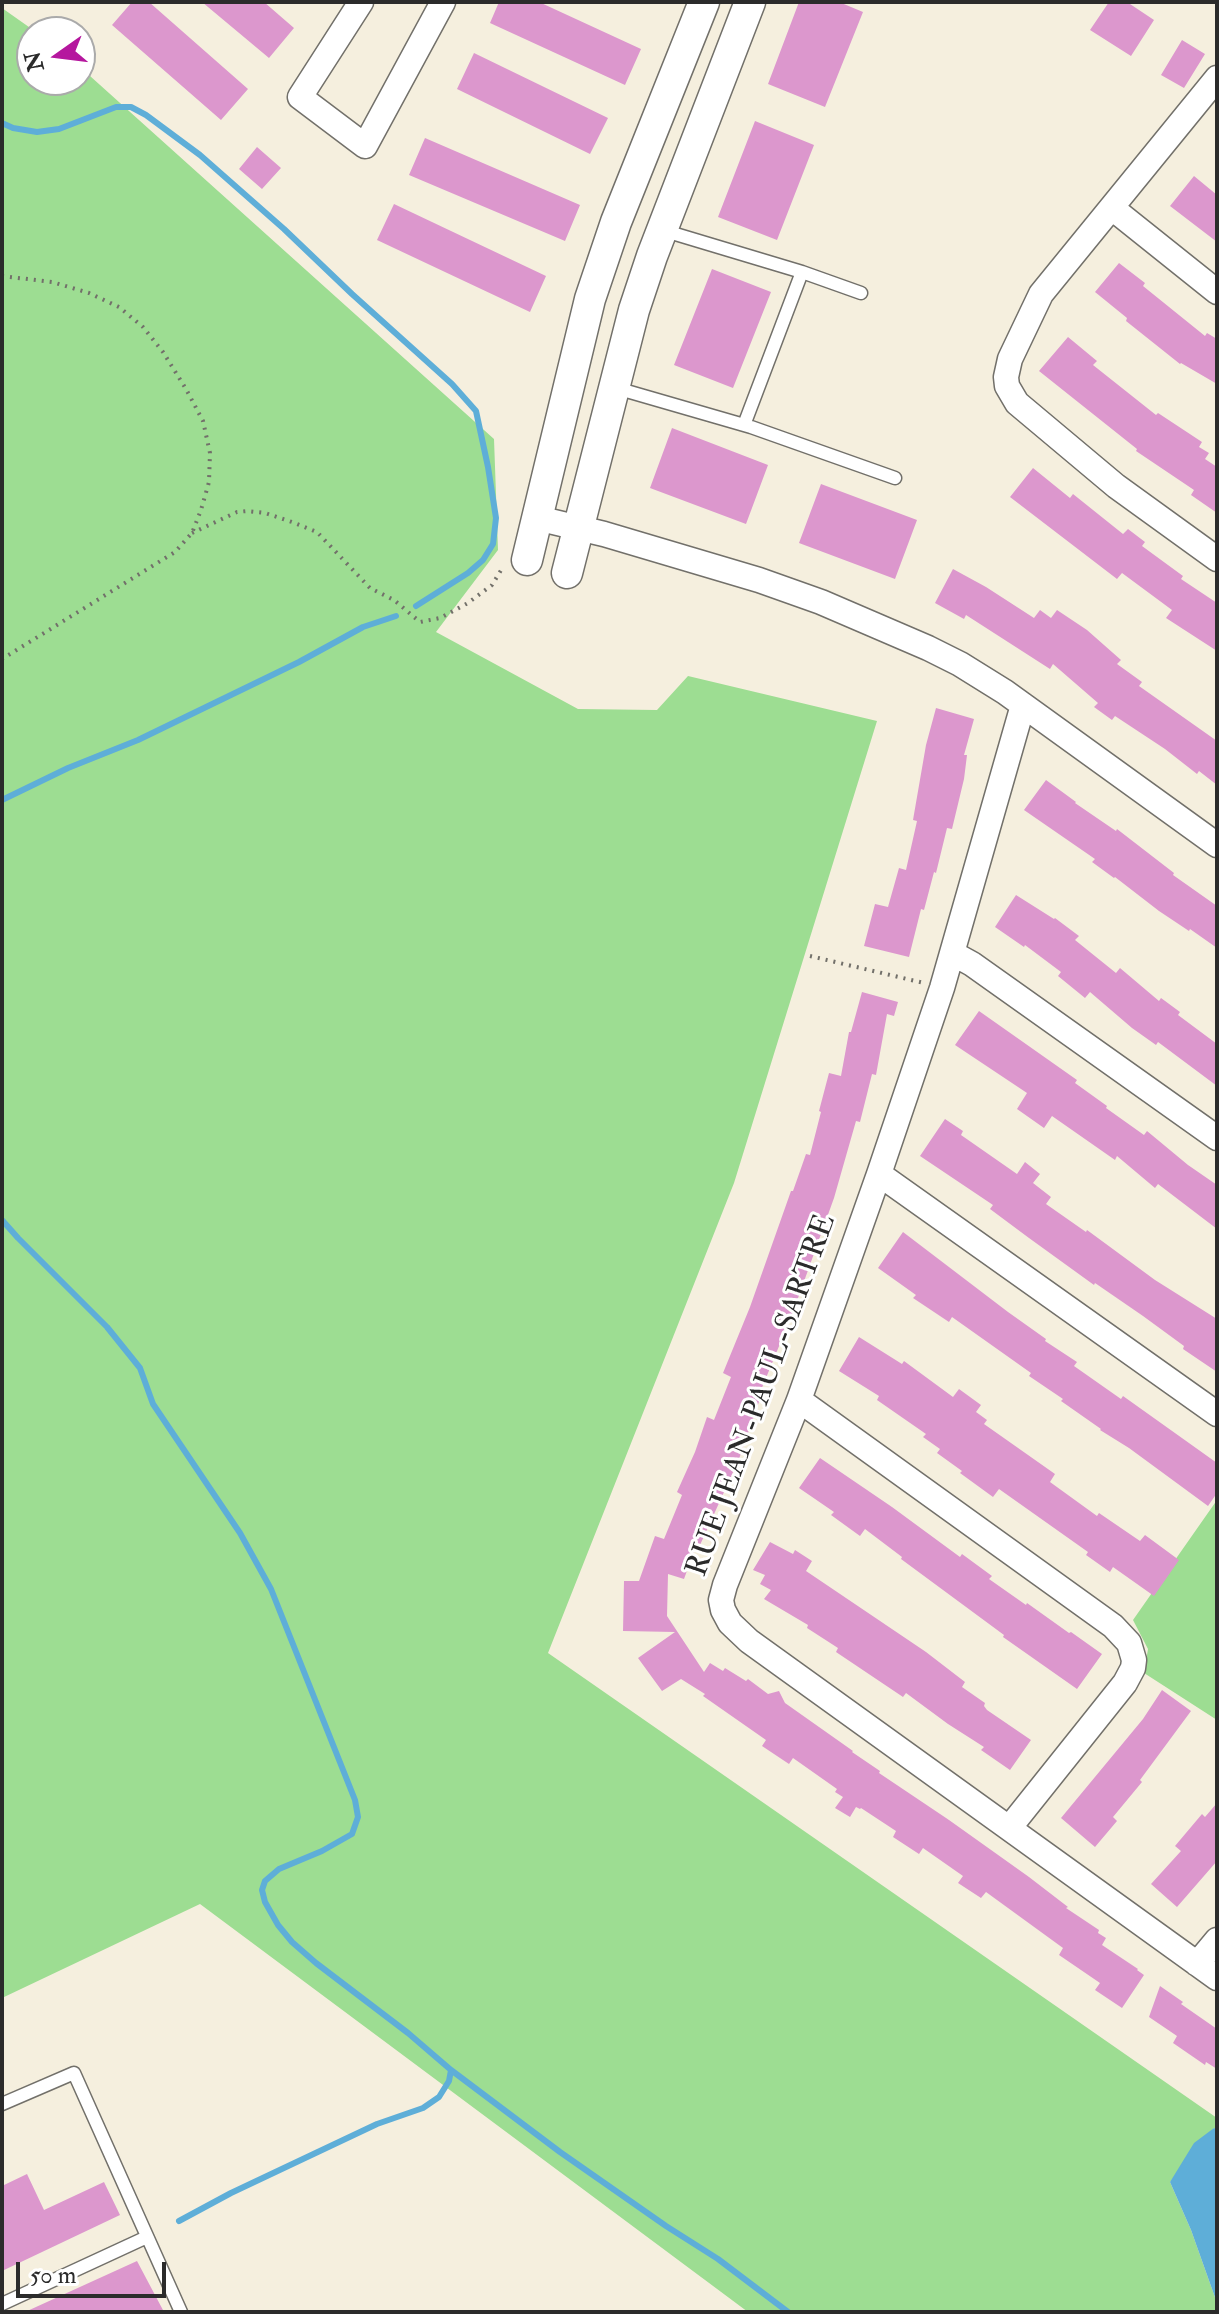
<!DOCTYPE html>
<html>
<head>
<meta charset="utf-8">
<style>
  body { margin:0 }
  #map { position:relative; width:1219px; height:2314px; overflow:hidden; background:#f5efde; font-family:"IM FELL Double Pica",serif }
  canvas { display:block }
  .frame { position:absolute; inset:0; border:4px solid #2b2b2b; pointer-events:none }
  .north { position:absolute; left:16px; top:16px; width:80px; height:80px; box-sizing:border-box; background:#fff; border:2px solid #aaa; border-radius:50%; rotate:256deg; font-size:22px; font-weight:700; line-height:32px; text-align:center; color:#2b2b2b }
  .north::after { content:''; display:block; margin:auto; width:28px; height:36px; background:#b5179e; clip-path:polygon(50% 0,100% 100%,50% 72%,0 100%) }
  .scale { position:absolute; left:16px; top:2262px; width:150px; height:36px; box-sizing:border-box; border:4px solid #2b2b2b; border-top:0; padding-left:10px; font-size:24px; line-height:28px; white-space:nowrap; color:#2b2b2b; -webkit-text-stroke:6px #fff; paint-order:stroke }
</style>
</head>
<body>
<div id="map">
<canvas width="1219" height="2314"></canvas>
<div class="frame"></div>
<div class="north">N</div>
<div class="scale">50 m</div>
</div>
<script>
const c = document.querySelector('canvas').getContext('2d');
c.lineJoin = 'round';
function paint(path, color) { c.fillStyle = color; c.fill(path, 'evenodd'); }
const toPath = rows => new Path2D(rows.map(r => 'M' + r).join(''));
function trace(path, color, width, dash) { c.strokeStyle = color; c.lineWidth = width; c.lineCap = dash ? 'butt' : 'round'; c.setLineDash(dash || []); c.stroke(path); }
function drawText(font, color, halo, rows, align = 'center') {
  c.font = font + ' "IM FELL Double Pica",serif'; c.lineWidth = 6; c.setLineDash([]); c.textBaseline = 'middle'; c.strokeStyle = halo; c.fillStyle = color; for (const [text, x, y, turn = 0] of rows) {
    c.save(); c.translate(x, y); c.rotate((+turn || 0) * Math.PI / 180); c.textAlign = isNaN(turn) ? turn : align; if (halo) c.strokeText(text, 0, 0); c.fillText(text, 0, 0); c.restore();
  }
}
const green = toPath([
  [2,8,36,32,32,32,32,80,80,80,80,67,494,439,498,550,436,632,578,709,657,710,688,676,877,721,734,1183,548,1653,1217,2118,1217,2129,1214,2128,1170,2182,1191,2230,1217,2303,1217,2312,748,2312,200,1904,2,1998],
  [1217,1500,1217,1720,1144,1673,1148,1649,1133,1620]
]);
const water = toPath([
  [1214,2128,1217,2129,1217,2303,1191,2230,1170,2182,1194,2143]
]);
const stream = toPath([
  [2,123,13,128,37,132,59,129,116,107,131,107,146,115,200,155,284,229,352,294,452,384,476,411,488,467,496,518,493,544,483,560,468,573,416,606],
  [2,800,68,768,138,740,299,662,363,627,396,616],
  [2,1220,18,1238,107,1327,140,1368,153,1404,240,1533,271,1589,355,1800,358,1817,352,1834,322,1851,279,1869,265,1881,262,1890,265,1902,278,1925,292,1942,316,1963,408,2033,451,2070,560,2152,666,2226,718,2259,788,2312],
  [179,2221,231,2193,377,2124,423,2108,439,2097,449,2081,451,2070]
]);
const building = toPath([
  [132,2,149,2,248,89,221,120,112,25],
  [202,2,264,2,294,28,269,58],
  [499,2,539,2,641,49,625,85,490,23],
  [799,2,839,2,863,12,825,107,768,84],
  [1109,2,1127,2,1154,20,1131,56,1090,30],
  [1182,40,1205,54,1184,88,1161,75],
  [474,53,608,118,590,154,457,89],
  [755,121,814,145,777,240,718,217],
  [425,138,580,205,565,241,409,175],
  [257,147,281,168,262,189,239,169],
  [1194,176,1217,195,1217,242,1170,206],
  [394,204,546,276,530,312,377,240],
  [1119,263,1145,283,1143,286,1205,336,1207,333,1217,339,1217,384,1181,363,1180,364,1126,321,1127,318,1095,292],
  [712,269,771,292,733,388,674,365],
  [1068,337,1097,361,1093,365,1156,415,1158,413,1202,442,1199,447,1209,453,1205,459,1217,467,1217,513,1191,495,1194,490,1136,451,1137,449,1039,371],
  [672,428,768,465,746,524,650,488],
  [1033,468,1070,498,1073,494,1123,534,1128,529,1145,542,1142,546,1183,576,1181,579,1217,603,1217,651,1166,618,1172,610,1122,573,1117,579,1010,497],
  [821,484,917,520,895,579,799,543],
  [953,569,986,587,1034,618,1040,610,1051,618,1057,610,1087,630,1121,660,1117,664,1142,682,1139,686,1217,741,1217,785,1199,771,1197,774,1165,749,1115,716,1112,720,1094,707,1098,703,1053,664,1050,669,966,615,964,619,935,603],
  [936,708,974,719,964,755,967,755,964,779,952,829,947,828,936,873,934,872,924,910,921,909,909,957,864,946,875,904,888,907,899,868,906,870,917,821,913,820,926,745],
  [1046,780,1076,802,1075,803,1116,831,1117,829,1174,873,1173,875,1217,906,1217,948,1190,929,1189,931,1159,911,1115,877,1114,878,1092,862,1095,859,1024,810],
  [1016,895,1054,919,1055,918,1079,936,1075,940,1116,973,1120,968,1159,1001,1161,998,1180,1012,1178,1015,1217,1044,1217,1086,1158,1042,1156,1045,1132,1028,1090,992,1085,998,1058,976,1061,972,1025,945,1024,947,995,927],
  [862,992,898,1002,894,1016,887,1014,876,1075,872,1074,860,1122,856,1121,834,1198,793,1312,759,1395,761,1396,739,1459,700,1545,697,1543,684,1579,668,1574,667,1616,704,1672,710,1663,723,1671,725,1668,746,1681,748,1679,768,1694,779,1691,785,1703,853,1751,852,1752,880,1771,879,1773,949,1820,1029,1877,1068,1907,1066,1908,1099,1930,1098,1933,1106,1938,1102,1945,1138,1969,1137,1970,1144,1975,1122,2008,1095,1990,1100,1983,1059,1955,1063,1948,986,1892,981,1898,958,1883,963,1876,923,1848,919,1854,893,1837,896,1831,861,1808,860,1809,856,1807,850,1817,835,1808,843,1797,835,1792,837,1789,793,1758,789,1764,762,1746,766,1740,703,1696,705,1694,681,1679,662,1691,638,1658,675,1632,623,1631,624,1581,639,1581,655,1536,664,1539,682,1495,677,1492,695,1452,707,1417,714,1420,731,1377,723,1373,750,1307,791,1191,793,1191,806,1154,810,1155,821,1112,819,1111,829,1073,841,1076,849,1032,851,1032],
  [979,1011,1077,1080,1075,1083,1107,1106,1106,1108,1144,1135,1147,1131,1188,1165,1217,1185,1217,1229,1158,1184,1155,1188,1117,1156,1115,1160,1052,1116,1044,1128,1017,1109,1027,1093,955,1045],
  [945,1119,963,1131,961,1135,1017,1174,1025,1162,1040,1174,1033,1183,1051,1197,1046,1204,1086,1232,1087,1230,1155,1280,1217,1319,1217,1372,1183,1349,1184,1346,1143,1316,1095,1283,1094,1285,1029,1238,990,1209,993,1205,920,1156],
  [903,1232,1008,1312,1046,1339,1045,1341,1077,1362,1074,1366,1121,1399,1123,1396,1217,1463,1217,1493,1208,1506,1129,1448,1100,1430,1101,1429,1061,1401,1063,1399,1029,1376,1031,1373,952,1317,949,1322,913,1298,916,1295,878,1268],
  [859,1337,902,1364,904,1361,953,1397,959,1389,981,1405,976,1412,987,1420,984,1424,1055,1474,1050,1482,1097,1516,1099,1513,1140,1541,1145,1535,1179,1560,1154,1596,1113,1567,1110,1572,1086,1555,1088,1552,999,1489,993,1497,960,1473,962,1471,937,1453,940,1449,923,1437,926,1434,877,1400,879,1396,839,1371],
  [820,1458,892,1507,960,1557,962,1554,992,1576,989,1579,1026,1605,1027,1603,1069,1633,1071,1632,1102,1654,1077,1689,1003,1637,1004,1635,901,1559,902,1557,865,1529,860,1536,831,1515,834,1512,799,1488],
  [770,1542,793,1554,795,1550,812,1561,806,1571,926,1652,965,1682,962,1687,985,1703,984,1706,987,1710,1031,1740,1010,1770,981,1750,984,1747,948,1724,906,1693,903,1697,836,1652,838,1648,807,1628,808,1625,764,1599,771,1590,760,1584,765,1575,753,1570],
  [1162,1690,1191,1711,1140,1780,1142,1782,1113,1817,1117,1821,1095,1847,1061,1818,1143,1719],
  [1217,1803,1217,1861,1177,1907,1151,1884,1181,1851,1175,1846,1202,1814,1205,1817],
  [1160,1986,1183,2002,1181,2004,1217,2029,1217,2069,1206,2062,1205,2065,1173,2043,1177,2036,1149,2017],
  [27,2174,44,2210,104,2182,120,2215,2,2271,2,2186],
  [137,2261,164,2312,25,2312]
]);
const path = toPath([
  [2,276,52,282,89,293,119,307,143,327,163,352,186,389,203,421,210,453,209,482,201,510,192,533,175,552,2,659],
  [192,533,237,512,247,511,265,513,292,522,317,532,370,588,394,600,420,622,440,618,468,603,492,585,503,567],
  [810,956,924,983]
]);
const service = toPath([
  [662,230,802,272,861,293],
  [616,388,751,427,895,478],
  [744,425,802,272],
  [2,2104,74,2073,181,2312],
  [2,2304,147,2237]
]);
const minor = toPath([
  [361,2,300,97,365,146,443,2],
  [1217,78,1041,294,1010,359,1006,377,1007,386,1017,403,1116,486,1217,559],
  [1112,208,1217,292],
  [537,518,604,534,759,580,821,602,928,648,960,664,1005,692,1217,845],
  [1023,705,942,988,879,1174,799,1400,725,1585,721,1600,723,1610,730,1623,749,1641,1217,1978],
  [952,953,972,964,1217,1138],
  [879,1174,1217,1414],
  [799,1400,1113,1626,1129,1643,1134,1660,1133,1668,1125,1683,1010,1827],
  [1197,1964,1217,1940]
]);
const tertiary = toPath([
  [527,560,590,299,616,222,704,2],
  [567,573,634,310,652,256,750,2]
]);
const streetNames = [
  ["RUE JEAN-PAUL-SARTRE",763,1396,-70]
];
paint(green, '#9ddd92');
paint(water, '#5eaed8');
trace(stream, '#5eaed8', 6);
paint(building, '#dc97cd');
trace(service, '#72706a', 15);
trace(minor, '#72706a', 27);
trace(tertiary, '#72706a', 33);
trace(path, '#72706a', 4, [2, 6]);
trace(service, '#fff', 12);
trace(minor, '#fff', 24);
trace(tertiary, '#fff', 30);
drawText('30px', '#2b2b2b', '#fff', streetNames);
</script>
</body>
</html>
